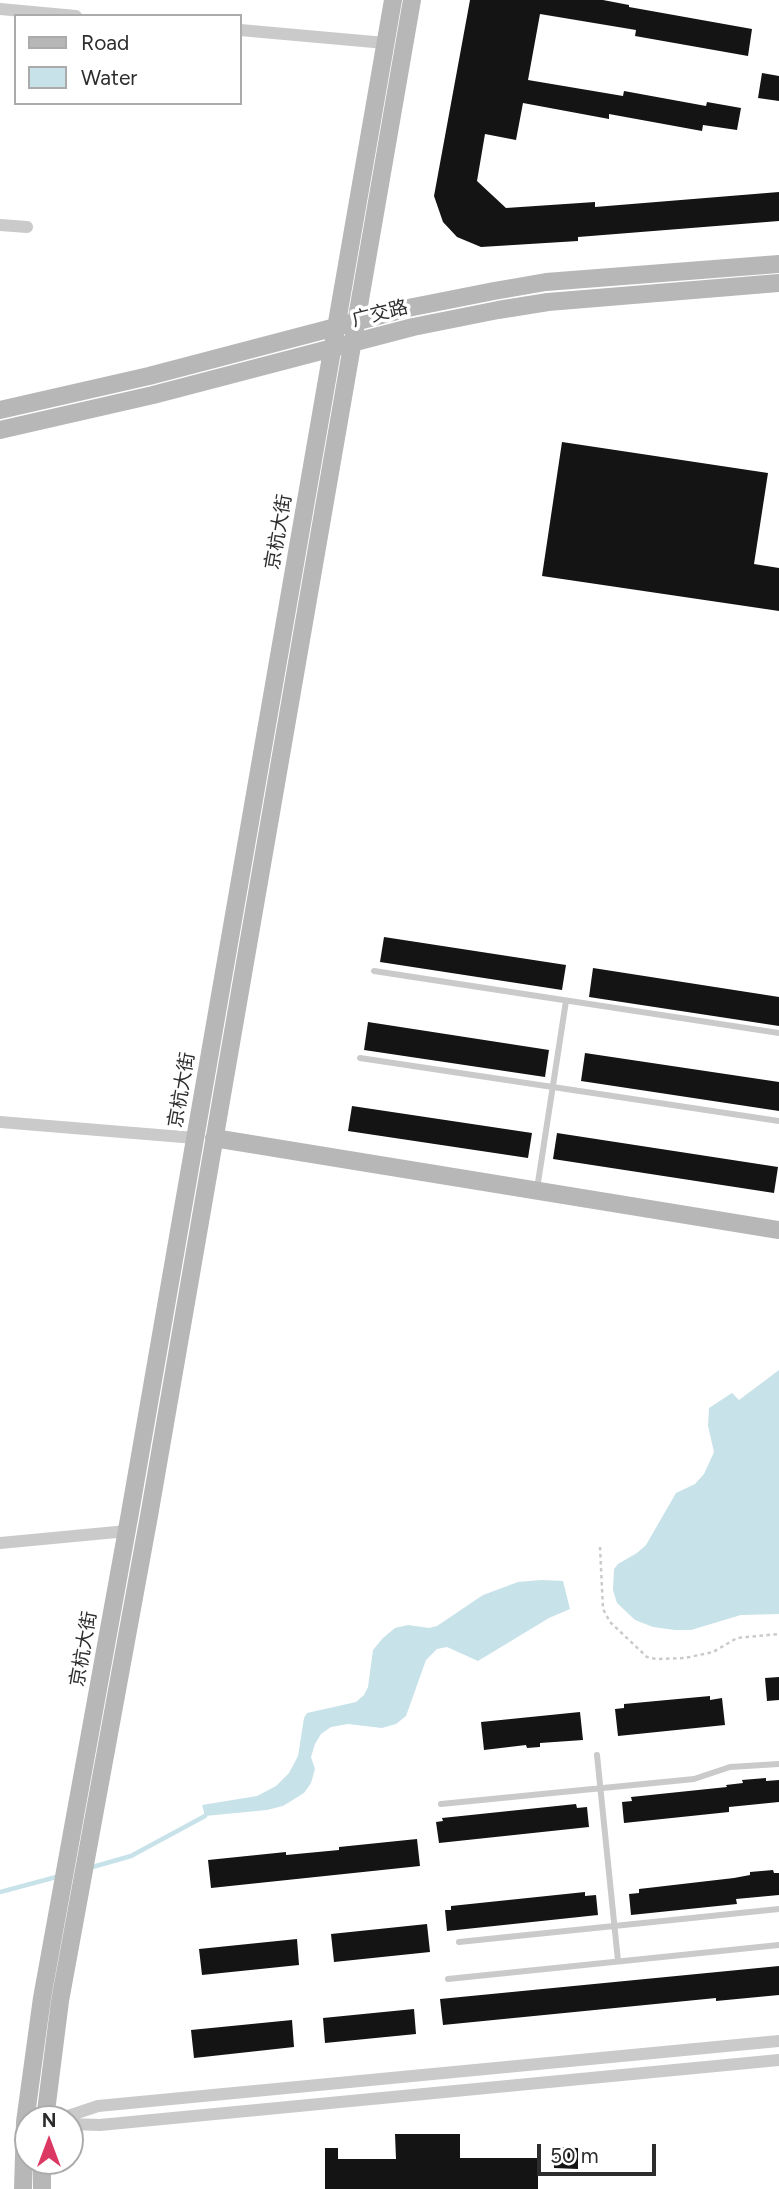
<!DOCTYPE html>
<html>
<head>
<meta charset="utf-8">
<style>
  body { margin:0 }
  #map { position:relative; width:779px; height:2189px; overflow:hidden; background:#fff; font-family:Figtree,sans-serif }
  canvas { display:block }
  .legend { position:absolute; left:14px; top:14px; width:228px; height:91px; box-sizing:border-box; background:#fff; border:2px solid #ababab; margin:0; padding:9px 12px; list-style:none; font-size:21px; color:#2d2d2d }
  .legend li { display:flex; align-items:center; gap:14px; height:35px }
  .legend b { width:35px; border:2px solid #ababab }
  .north { position:absolute; left:14px; top:2105px; width:70px; height:70px; box-sizing:border-box; background:#fff; border:2px solid #ababab; border-radius:50%; rotate:0deg; font-size:19px; font-weight:700; line-height:28px; text-align:center; color:#2d2d2d }
  .north::after { content:''; display:block; margin:auto; width:24px; height:32px; background:#db3863; clip-path:polygon(50% 0,100% 100%,50% 72%,0 100%) }
  .scale { position:absolute; left:537px; top:2144px; width:119px; height:32px; box-sizing:border-box; border:4px solid #2d2d2d; border-top:0; padding-left:9px; font-size:21px; line-height:24px; white-space:nowrap; color:#2d2d2d; -webkit-text-stroke:5px #fff; paint-order:stroke }
</style>
</head>
<body>
<div id="map">
<canvas width="779" height="2189"></canvas>
<ul class="legend">
<li><b style="height:9px;background:#b7b7b7"></b>Road</li>
<li><b style="height:19px;background:#c8e2e9"></b>Water</li>
</ul>
<div class="north">N</div>
<div class="scale">50 m</div>
</div>
<script>
const c = document.querySelector('canvas').getContext('2d');
c.lineJoin = 'round';
function paint(path, color) { c.fillStyle = color; c.fill(path, 'evenodd'); }
const toPath = rows => new Path2D(rows.map(r => 'M' + r).join(''));
function trace(path, color, width, dash) { c.strokeStyle = color; c.lineWidth = width; c.lineCap = dash ? 'butt' : 'round'; c.setLineDash(dash || []); c.stroke(path); }
function drawText(font, color, halo, rows, align = 'center') {
  c.font = font + ' Figtree,"Noto Sans SC",sans-serif'; c.lineWidth = 7; c.setLineDash([]); c.textBaseline = 'middle'; c.strokeStyle = halo; c.fillStyle = color; for (const [text, x, y, turn = 0] of rows) {
    c.save(); c.translate(x, y); c.rotate((+turn || 0) * Math.PI / 180); c.textAlign = isNaN(turn) ? turn : align; if (halo) c.strokeText(text, 0, 0); c.fillText(text, 0, 0); c.restore();
  }
}
const water = toPath([
  [779,1370,779,1614,741,1615,691,1630,675,1630,653,1627,635,1620,617,1603,613,1590,614,1569,618,1564,637,1553,646,1545,676,1493,695,1484,704,1474,714,1452,708,1426,709,1408,732,1393,739,1400],
  [542,1580,563,1581,570,1609,549,1618,478,1661,447,1647,437,1649,426,1660,406,1716,396,1724,382,1728,348,1724,331,1727,321,1734,315,1744,311,1757,315,1769,311,1783,304,1793,283,1806,267,1810,205,1816,202,1805,257,1796,276,1786,289,1773,298,1756,304,1718,307,1713,356,1702,364,1695,368,1687,373,1650,383,1638,395,1628,408,1625,429,1628,437,1626,483,1595,518,1582]
]);
const stream = toPath([
  [89,1868,131,1856,205,1816],
  [0,1892,60,1876]
]);
const building = toPath([
  [470,0,603,0,629,5,629,7,752,29,748,56,635,36,636,30,540,14,528,80,623,96,624,91,706,106,707,102,741,108,737,130,703,125,702,131,609,114,609,119,523,103,516,140,485,134,477,181,506,208,595,202,595,207,779,192,779,221,578,237,578,241,481,247,457,237,443,222,434,196],
  [762,73,779,76,779,101,758,98],
  [562,442,768,473,754,564,779,568,779,611,542,576],
  [384,937,566,965,562,990,380,962],
  [593,968,779,997,779,1026,589,997],
  [368,1022,549,1050,545,1077,364,1050],
  [585,1053,779,1082,779,1111,581,1081],
  [352,1106,532,1133,528,1158,348,1131],
  [557,1133,778,1167,774,1193,553,1159],
  [779,1677,779,1700,767,1701,765,1678],
  [710,1696,710,1700,722,1698,725,1725,618,1736,615,1709,624,1708,624,1704],
  [580,1712,583,1740,540,1743,540,1747,527,1748,526,1745,484,1750,481,1722],
  [766,1778,766,1781,779,1780,779,1802,729,1807,729,1812,624,1823,622,1802,632,1801,631,1797,727,1787,726,1785,743,1783,742,1780],
  [576,1804,577,1808,587,1807,589,1827,439,1843,436,1822,443,1821,442,1818],
  [417,1839,420,1866,211,1888,208,1860,286,1852,286,1855,339,1850,339,1847],
  [773,1870,774,1873,779,1873,779,1895,736,1899,737,1904,631,1915,629,1894,639,1893,639,1889,734,1878,750,1875,750,1872],
  [585,1892,585,1896,596,1895,598,1915,447,1931,445,1910,451,1910,451,1906],
  [427,1924,430,1952,334,1962,331,1934],
  [297,1939,299,1965,202,1975,199,1949],
  [779,1966,779,1995,716,2001,716,1998,443,2025,440,1999],
  [414,2009,416,2034,325,2043,323,2018],
  [292,2020,294,2047,194,2058,191,2030],
  [395,2134,460,2134,460,2158,538,2158,538,2189,325,2189,325,2148,338,2148,338,2159,396,2159],
  [554,2147,578,2148,578,2169,554,2168]
]);
const path = toPath([
  [600,1547,603,1609,610,1622,647,1657,656,1659,685,1658,713,1652,737,1638,779,1634]
]);
const lane = toPath([
  [374,971,779,1033],
  [360,1058,779,1121],
  [537,1189,566,1001],
  [597,1755,618,1961],
  [441,1804,694,1779,730,1767,779,1764],
  [459,1942,779,1909],
  [448,1979,779,1945]
]);
const street = toPath([
  [0,9,76,16],
  [240,30,385,43],
  [0,225,27,227],
  [0,1122,195,1138],
  [0,1543,127,1531],
  [59,2119,98,2106,779,2041],
  [70,2124,100,2125,779,2060]
]);
const secondary = toPath([
  [0,410,149,376,408,308,494,291,546,282,779,264],
  [0,430,153,395,413,327,498,310,548,302,779,283],
  [214,1138,779,1230],
  [45,2119,60,2001,149,1516,412,0],
  [23,2189,25,2122,42,1998,130,1513,393,0],
  [42,2189,42,2161]
]);
const streetNames = [
  ["广交路",380,314,-14],
  ["京杭大街",279,532,-80],
  ["京杭大街",182,1090,-80],
  ["京杭大街",84,1649,-80]
];
paint(water, '#c8e2e9');
trace(stream, '#c8e2e9', 4.5);
paint(building, '#141414');
trace(path, '#cacaca', 2.5, [3.5, 3.5]);
trace(lane, '#cacaca', 6);
trace(street, '#cacaca', 12);
trace(secondary, '#b7b7b7', 18);
drawText('19px', '#2d2d2d', '#fff', streetNames);
</script>
</body>
</html>
